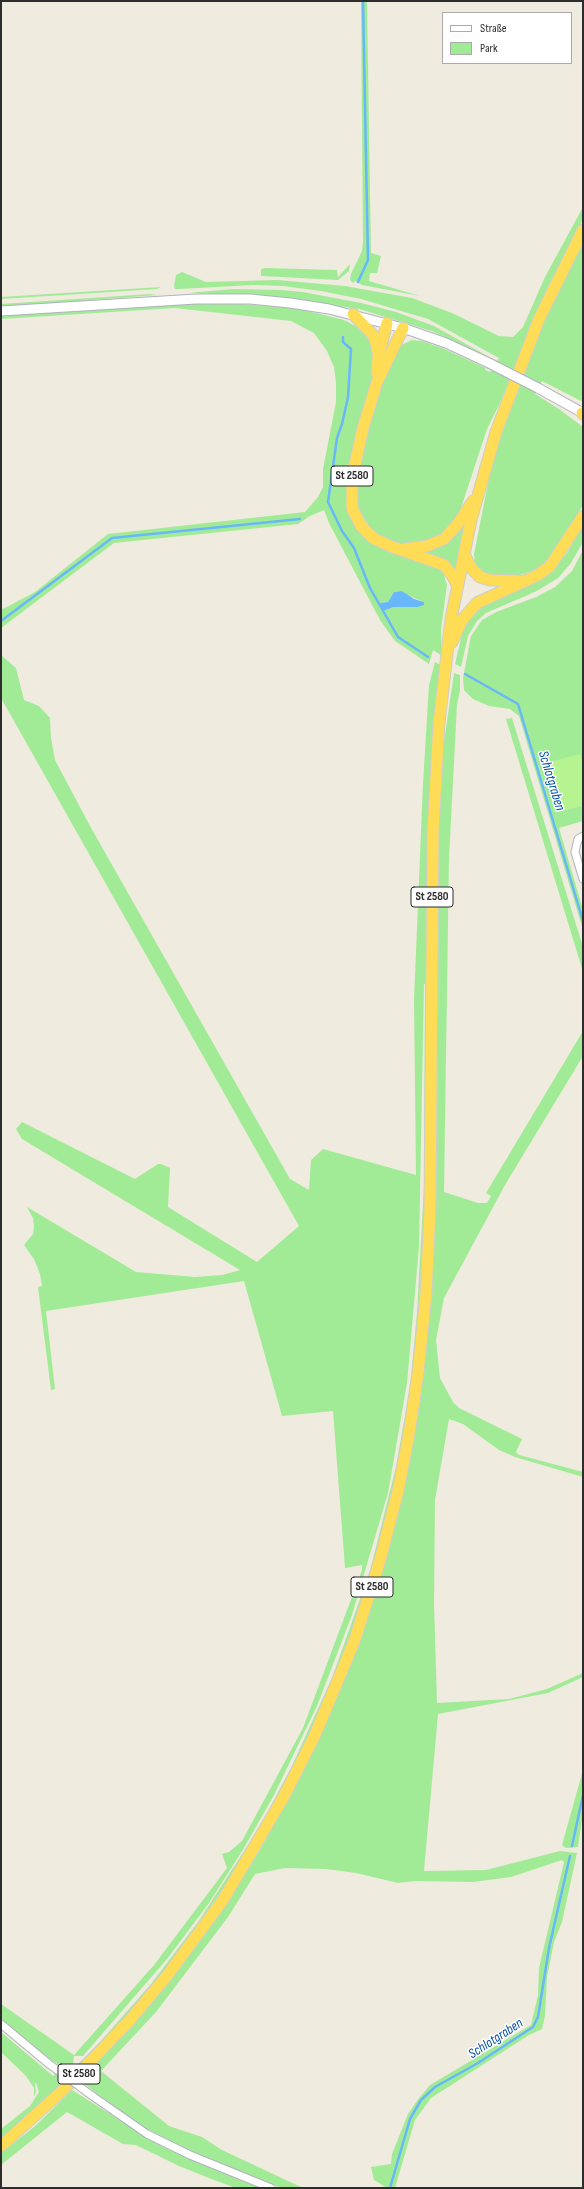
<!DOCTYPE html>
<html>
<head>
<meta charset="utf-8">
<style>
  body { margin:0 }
  #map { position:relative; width:584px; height:2189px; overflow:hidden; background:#efebde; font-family:"Sofia Sans Condensed",sans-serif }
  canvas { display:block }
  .frame { position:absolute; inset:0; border:2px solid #2d2d2d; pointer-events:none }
  .legend { position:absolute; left:442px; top:12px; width:130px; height:52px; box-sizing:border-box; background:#fff; border:1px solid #ababab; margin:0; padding:5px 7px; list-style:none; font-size:12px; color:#2d2d2d }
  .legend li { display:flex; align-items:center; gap:8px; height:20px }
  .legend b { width:20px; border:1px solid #ababab }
</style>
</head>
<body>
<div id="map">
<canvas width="584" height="2189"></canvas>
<div class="frame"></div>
<ul class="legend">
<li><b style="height:5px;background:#fff"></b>Straße</li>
<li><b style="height:11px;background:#a2eb96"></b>Park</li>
</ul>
</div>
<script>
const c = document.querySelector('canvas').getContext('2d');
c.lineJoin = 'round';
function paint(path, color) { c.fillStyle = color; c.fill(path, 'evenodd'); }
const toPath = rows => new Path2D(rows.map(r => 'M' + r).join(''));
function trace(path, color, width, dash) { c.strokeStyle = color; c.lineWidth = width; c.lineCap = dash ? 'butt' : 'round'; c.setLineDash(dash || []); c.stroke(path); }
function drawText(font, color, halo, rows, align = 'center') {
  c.font = font + ' "Sofia Sans Condensed",sans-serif'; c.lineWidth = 3; c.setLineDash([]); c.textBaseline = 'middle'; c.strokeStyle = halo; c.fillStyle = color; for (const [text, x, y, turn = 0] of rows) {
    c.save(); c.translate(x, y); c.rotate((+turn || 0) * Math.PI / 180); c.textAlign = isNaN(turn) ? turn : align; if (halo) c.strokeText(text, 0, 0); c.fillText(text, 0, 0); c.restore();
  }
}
const green = toPath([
  [361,1,367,1,371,253,381,256,377,273,370,273,369,281,420,296,362,285,355,281,353,283,350,280,351,274,362,251,363,241],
  [583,207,583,219,547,288,499,405,487,429,459,514,450,528,433,541,405,545,398,543,381,536,370,528,359,509,356,498,358,469,383,379,401,345,412,340,422,341,442,348,486,368,485,370,490,372,499,358,428,319,361,299,321,291,283,286,253,285,180,289,175,289,174,286,176,275,182,272,206,282,277,280,345,286,412,298,452,313,499,336,513,337,523,327,545,277],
  [583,242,583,402,542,381,535,394,559,409,583,427,583,505,552,555,537,569,512,578,483,574,475,565,474,554,491,468,512,402,540,332,559,287],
  [350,264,349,271,338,280,261,276,261,269,265,268,337,270,338,277],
  [161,287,157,289,1,299,1,297],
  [233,289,281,290,303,292,361,303,396,312,434,326,491,358,432,331,359,309,269,296,189,293],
  [150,294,157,295,1,307,1,304],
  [205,303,244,304,300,309,344,320,367,332,376,355,372,381,346,480,347,507,351,519,359,532,371,544,389,552,441,570,443,572,447,585,441,630,442,656,433,650,429,664,395,641,380,620,329,523,324,510,310,516,298,524,114,543,1,628,1,610,35,592,108,534,305,512,318,497,323,487,323,469,336,402,336,383,334,367,327,351,314,333,291,321,175,308,1,319,1,316,122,307],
  [402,591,407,595,424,602,406,607,394,607,383,611,379,603,388,602,394,592],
  [466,523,456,570,421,551,455,533],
  [583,525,583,542,571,563,558,578,537,591,486,613,477,621,468,636,461,667,455,664,463,630,474,611,496,597,531,585,548,575,567,553],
  [583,550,583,821,559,828,583,910,583,930,519,716,510,709,489,706,473,699,464,690,463,678,471,636,482,620,496,612,536,597,555,587,572,571],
  [1,655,16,668,24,700,39,706,50,718,51,738,55,760,90,826,290,1179,309,1190,311,1160,323,1149,416,1175,414,1000,423,784,429,685,435,662,440,665,433,741,427,857,424,1239,412,1384,398,1467,384,1529,354,1627,317,1719,283,1788,228,1882,164,1970,117,2027,63,2083,1,2139,1,2129,30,2106,39,2092,36,2083,35,2083,36,2092,34,2096,34,2088,26,2076,1,2052,1,2032,53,2076,62,2067,39,2052,1,2021,1,2004,74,2055,154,1965,227,1868,222,1854,229,1852,242,1841,303,1728,362,1570,362,1565,345,1568,333,1411,282,1416,244,1281,46,1311,55,1389,51,1390,38,1287,42,1286,40,1274,34,1259,24,1245,33,1234,34,1226,33,1218,27,1207,136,1272,195,1277,222,1275,240,1270,22,1139,16,1129,22,1122,135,1179,158,1164,161,1164,170,1168,168,1207,257,1262,299,1226,1,698],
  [424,984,425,984,424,1186,417,1313,410,1387,396,1467,370,1571,332,1678,291,1768,259,1828,198,1922,151,1984,100,2042,64,2078,73,2065,74,2056,83,2056,167,1959,209,1903,244,1848,274,1795,317,1706,352,1615,388,1493,407,1383,419,1247],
  [454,673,460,675,460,690,457,705,449,858,444,1192,478,1203,487,1203,491,1196,486,1193,583,1031,583,1056,505,1185,444,1298,436,1340,440,1378,453,1402,459,1408,522,1439,516,1452,519,1455,583,1472,583,1477,515,1457,499,1450,463,1424,449,1419,435,1500,434,1604,437,1703,509,1699,547,1689,583,1673,583,1677,548,1693,438,1714,424,1871,486,1870,560,1851,577,1853,562,1922,554,1942,547,1977,545,2016,542,2029,529,2035,431,2098,415,2120,395,2188,387,2188,374,2180,371,2167,391,2164,392,2154,408,2114,419,2098,430,2085,531,2025,538,1995,539,1968,564,1862,562,1860,511,1877,473,1882,415,1881,398,1883,356,1873,326,1869,285,1868,255,1874,228,1917,156,2012,101,2071,169,2126,202,2137,222,2150,303,2188,281,2188,172,2143,128,2118,81,2081,129,2028,169,1981,220,1913,259,1852,300,1778,345,1679,386,1559,397,1518,412,1449,421,1398,434,1246,437,1146,438,831,442,755],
  [512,718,583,947,583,972,506,719],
  [583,1770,583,1813,578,1847,566,1848,562,1845],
  [72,2090,159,2145,261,2188,236,2188,214,2180,179,2166,136,2145,123,2144,67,2112,1,2165,1,2153,34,2127]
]);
const pitch = toPath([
  [580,754,583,766,583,806,562,811,550,762]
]);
const water = toPath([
  [402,591,414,599,424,602,424,605,418,607,394,607,383,611,379,603,388,602,394,592]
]);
const stream = toPath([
  [358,282,368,260,363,1],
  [343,337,343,342,351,349,348,397,342,424,337,438,328,502,342,531,354,548,370,588,398,637,428,657],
  [1,621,112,538,300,519],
  [465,674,518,704,583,921],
  [572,1846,583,1795],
  [390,2188,410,2119,421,2100,435,2087,478,2063,533,2027,538,2017,549,1948,570,1856]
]);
const minor = toPath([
  [583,836,578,839,575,852,583,879],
  [1,2024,49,2064],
  [91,2095,147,2134,190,2155,271,2188]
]);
const tertiary = toPath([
  [1,311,196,299,250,299,290,303,329,309,403,328,446,343,489,363],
  [538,388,583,413]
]);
const trunk = toPath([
  [353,314,374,336,378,352],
  [403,328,377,382,363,428,352,478,352,508,361,526,373,538,390,546,444,565,452,575,457,584],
  [377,373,378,357,387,323],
  [582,413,583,414],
  [405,549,427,546,444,539,457,525,473,501],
  [464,554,471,568,480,577,490,580,518,581],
  [452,642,462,620,477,603,538,575,550,566,583,516],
  [1,2146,61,2092,129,2021,166,1977,223,1900,283,1798,314,1737,354,1642,380,1560,398,1491,409,1434,418,1373,426,1294,430,1209,433,831,439,723,451,619,471,520,496,432,539,319,583,230]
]);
const minorBridge = toPath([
  [49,2064,91,2095]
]);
const tertiaryBridge = toPath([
  [489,363,538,388]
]);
const shields = [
  [352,476,42],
  [432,897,42],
  [372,1587,42],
  [79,2074,42]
];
const shieldNames = [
  ["St 2580",352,476],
  ["St 2580",432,897],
  ["St 2580",372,1587],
  ["St 2580",79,2074]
];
const waterNames = [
  ["Schlotgraben",551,781,73],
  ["Schlotgraben",496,2039,-33]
];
paint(green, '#a2eb96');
paint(pitch, '#b6f391');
paint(water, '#68b7fa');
trace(stream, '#68b7fa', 2.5);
trace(minor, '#b2b2c1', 9);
trace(tertiary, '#b2b2c1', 11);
trace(trunk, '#cdcdcd', 13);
trace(minor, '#fff', 7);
trace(tertiary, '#fff', 9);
trace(trunk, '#fedc56', 11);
trace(minorBridge, '#b2b2c1', 9, []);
trace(tertiaryBridge, '#b2b2c1', 11, []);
trace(minorBridge, '#fff', 7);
trace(tertiaryBridge, '#fff', 9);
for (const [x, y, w] of shields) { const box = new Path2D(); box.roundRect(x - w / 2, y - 10, w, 20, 3); c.fillStyle = '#fff'; c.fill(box); trace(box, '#2d2d2d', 1); }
drawText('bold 12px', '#2d2d2d', null, shieldNames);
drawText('italic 14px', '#0050ad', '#fff', waterNames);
</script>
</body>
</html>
